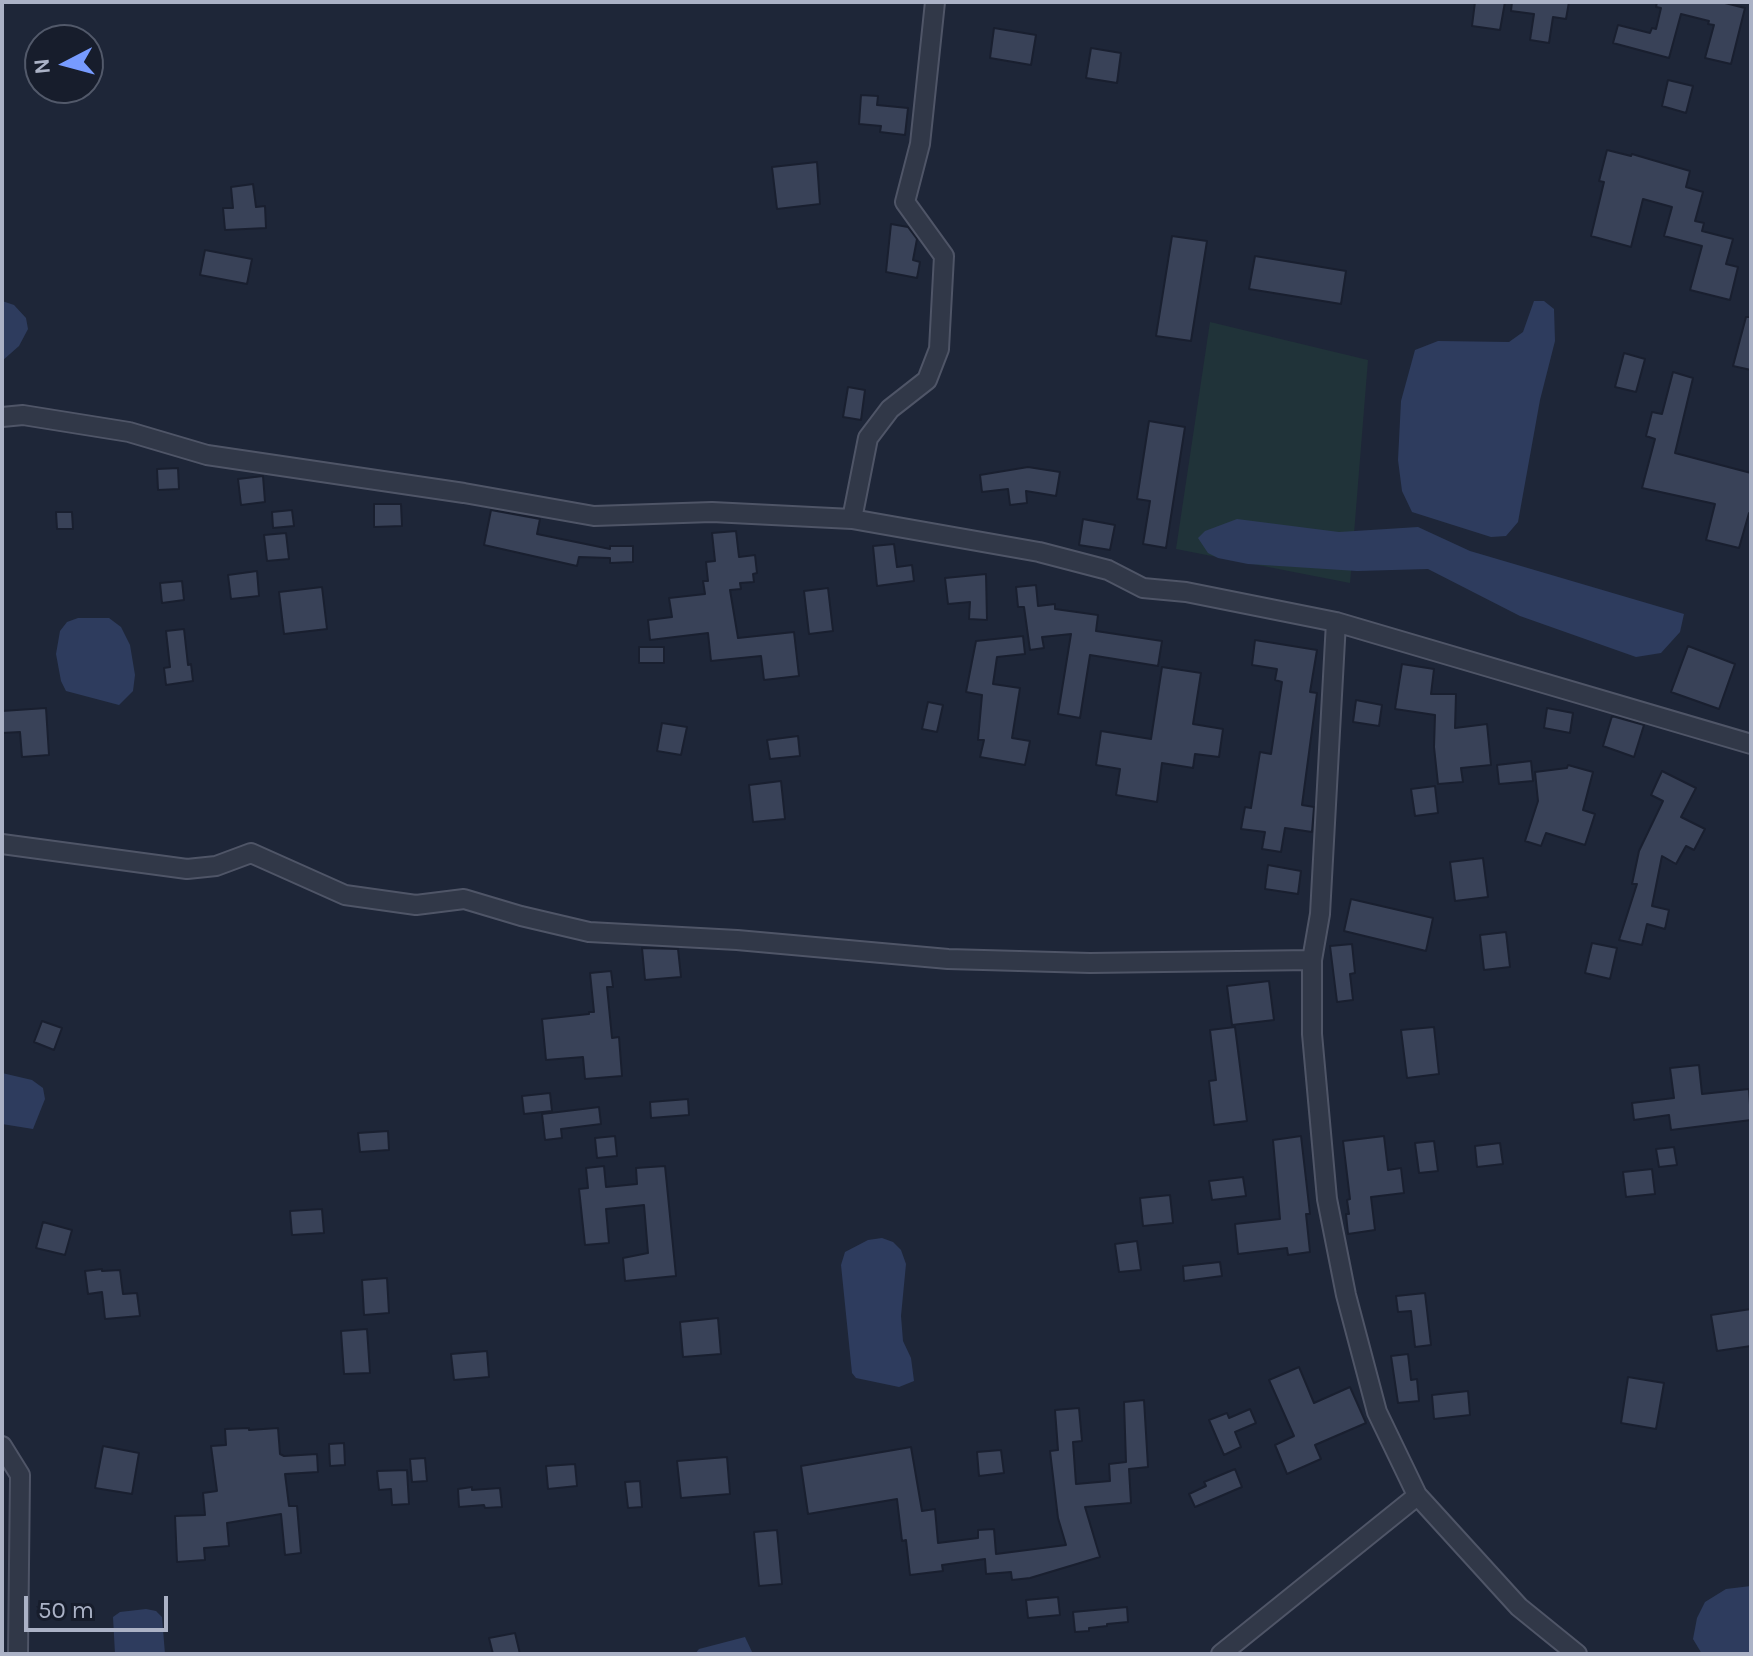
<!DOCTYPE html>
<html>
<head>
<meta charset="utf-8">
<style>
  body { margin:0 }
  #map { position:relative; width:1753px; height:1656px; overflow:hidden; background:#1e2638; font-family:Karla,sans-serif }
  canvas { display:block }
  .frame { position:absolute; inset:0; border:4px solid #abb2c6; pointer-events:none }
  .north { position:absolute; left:24px; top:24px; width:80px; height:80px; box-sizing:border-box; background:#171d2c; border:2px solid #52596a; border-radius:50%; rotate:264deg; font-size:22px; font-weight:700; line-height:32px; text-align:center; color:#abb2c6 }
  .north::after { content:''; display:block; margin:auto; width:28px; height:36px; background:#779bff; clip-path:polygon(50% 0,100% 100%,50% 72%,0 100%) }
  .scale { position:absolute; left:24px; top:1596px; width:144px; height:36px; box-sizing:border-box; border:4px solid #abb2c6; border-top:0; padding-left:10px; font-size:24px; line-height:28px; white-space:nowrap; color:#abb2c6; -webkit-text-stroke:6px #171d2c; paint-order:stroke }
</style>
</head>
<body>
<div id="map">
<canvas width="1753" height="1656"></canvas>
<div class="frame"></div>
<div class="north">N</div>
<div class="scale">50 m</div>
</div>
<script>
const c = document.querySelector('canvas').getContext('2d');
c.lineJoin = 'round';
function paint(path, color) { c.fillStyle = color; c.fill(path, 'evenodd'); }
const toPath = rows => new Path2D(rows.map(r => 'M' + r).join(''));
function trace(path, color, width, dash) { c.strokeStyle = color; c.lineWidth = width; c.lineCap = dash ? 'butt' : 'round'; c.setLineDash(dash || []); c.stroke(path); }
const green = toPath([
  [1210,322,1368,360,1350,583,1176,549]
]);
const water = toPath([
  [2,301,14,305,26,318,28,329,19,346,2,361],
  [1534,301,1544,301,1554,309,1555,341,1540,400,1518,522,1506,536,1491,537,1412,512,1402,491,1398,460,1401,401,1415,350,1438,341,1509,342,1523,332],
  [1237,519,1339,532,1418,527,1470,551,1684,614,1680,632,1661,653,1636,657,1520,616,1428,569,1357,571,1248,564,1218,558,1208,553,1198,538,1205,531],
  [78,618,109,618,121,627,130,645,135,675,133,691,119,705,66,691,61,681,56,654,60,631,67,622],
  [2,1073,32,1080,43,1088,45,1099,33,1129,2,1124],
  [882,1238,893,1242,901,1250,906,1264,901,1316,903,1341,911,1358,914,1381,899,1387,856,1378,852,1373,841,1265,845,1252,868,1240],
  [1751,1586,1751,1654,1702,1654,1693,1639,1697,1618,1705,1602,1726,1589],
  [146,1609,156,1611,162,1617,165,1654,115,1654,113,1617,120,1612],
  [745,1637,753,1654,695,1654,699,1649]
]);
const building = toPath([
  [1475,2,1505,2,1500,30,1472,26,1475,2],
  [1512,2,1569,2,1566,19,1553,17,1549,43,1530,40,1534,14,1511,11,1512,2],
  [1657,2,1721,2,1745,8,1731,64,1705,58,1714,25,1708,24,1709,21,1681,14,1669,58,1613,43,1618,25,1650,33,1652,28,1656,29,1661,8,1656,7,1657,2],
  [994,28,1036,35,1031,65,990,58,994,28],
  [1091,48,1121,53,1117,83,1086,78,1091,48],
  [1668,80,1693,86,1686,113,1662,106,1668,80],
  [861,95,878,96,877,105,908,108,905,135,880,132,881,126,859,124,861,95],
  [1607,150,1631,156,1632,154,1690,171,1686,187,1703,192,1695,221,1704,223,1702,231,1733,239,1726,264,1738,267,1730,300,1690,290,1702,246,1664,236,1672,207,1643,199,1631,247,1591,236,1604,182,1599,181,1607,150],
  [817,162,820,204,777,209,772,167,817,162],
  [253,184,256,207,265,206,266,228,225,230,223,208,233,208,231,187,253,184],
  [891,224,908,227,917,239,913,260,920,262,917,278,886,272,891,224],
  [1172,236,1207,241,1191,341,1156,336,1172,236],
  [205,250,252,259,247,284,200,275,205,250],
  [1255,256,1346,271,1341,304,1249,289,1255,256],
  [1746,317,1751,317,1751,370,1733,366,1746,317],
  [1624,353,1645,359,1636,392,1615,387,1624,353],
  [1673,372,1693,378,1675,453,1751,473,1751,514,1749,513,1739,548,1706,540,1715,504,1642,488,1655,439,1646,436,1652,412,1662,414,1673,372],
  [848,387,865,390,861,420,843,417,848,387],
  [1149,421,1185,427,1166,548,1143,544,1150,501,1137,499,1149,421],
  [1028,467,1060,472,1056,496,1026,491,1027,503,1010,505,1008,489,982,492,980,475,1028,467],
  [178,468,179,489,158,490,157,469,178,468],
  [263,476,265,502,241,505,238,479,263,476],
  [374,504,401,504,402,526,374,527,374,504],
  [292,510,294,526,273,528,272,512,292,510],
  [491,510,540,519,537,534,610,549,610,546,633,546,633,562,610,563,610,558,579,557,577,566,484,545,491,510],
  [56,512,72,512,73,529,57,529,56,512],
  [1083,519,1115,525,1110,550,1079,545,1083,519],
  [736,531,739,557,755,555,757,573,753,574,754,582,740,583,741,589,730,590,738,638,794,632,799,676,764,680,761,656,711,661,708,633,650,640,648,620,672,617,669,598,705,594,703,581,708,581,706,562,715,561,712,533,736,531],
  [286,533,289,559,267,561,264,535,286,533],
  [894,544,897,567,912,565,914,581,877,586,873,546,894,544],
  [257,571,259,596,231,599,228,575,257,571],
  [986,574,987,620,969,619,970,602,948,604,945,578,986,574],
  [182,581,184,600,162,603,160,583,182,581],
  [1036,585,1038,606,1055,604,1055,609,1098,615,1096,631,1162,641,1158,666,1090,655,1080,718,1058,714,1071,634,1042,637,1044,648,1030,650,1024,607,1018,607,1016,587,1036,585],
  [322,587,327,629,284,634,279,592,322,587],
  [828,588,833,631,809,634,804,591,828,588],
  [184,629,188,665,191,664,193,681,166,685,164,668,170,667,166,631,184,629],
  [1023,636,1025,654,997,657,993,684,1020,688,1012,738,1030,741,1025,765,980,757,984,740,978,740,982,695,966,692,976,641,1023,636],
  [1255,640,1317,650,1310,692,1317,693,1302,805,1314,807,1312,832,1285,828,1281,852,1262,849,1265,832,1241,829,1245,807,1251,808,1260,752,1271,754,1282,682,1275,680,1277,669,1252,665,1255,640],
  [1688,646,1735,664,1719,709,1671,692,1688,646],
  [639,647,664,647,664,663,639,663,639,647],
  [1402,664,1434,669,1431,694,1456,694,1455,728,1487,724,1491,765,1461,768,1463,782,1438,784,1434,747,1435,715,1395,709,1402,664],
  [1162,667,1201,673,1193,724,1223,729,1219,757,1195,754,1193,768,1162,763,1157,802,1116,795,1120,769,1096,765,1101,731,1151,739,1162,667],
  [1356,700,1382,705,1379,726,1353,722,1356,700],
  [928,702,943,705,937,732,922,729,928,702],
  [46,708,49,755,22,757,20,732,2,733,2,711,46,708],
  [1547,708,1573,713,1570,733,1544,728,1547,708],
  [1612,716,1644,725,1634,757,1603,746,1612,716],
  [662,723,687,727,681,755,657,751,662,723],
  [798,736,800,756,770,759,767,740,798,736],
  [1531,761,1533,781,1499,784,1497,765,1531,761],
  [1568,765,1593,772,1583,810,1595,814,1585,845,1546,833,1541,846,1525,841,1538,801,1535,772,1567,768,1568,765],
  [1662,771,1696,788,1681,817,1705,829,1694,850,1686,846,1676,864,1662,856,1652,906,1669,910,1665,929,1647,924,1642,945,1619,940,1637,884,1632,884,1639,851,1663,801,1651,795,1662,771],
  [781,781,785,819,753,822,749,785,781,781],
  [1435,786,1438,813,1415,816,1411,789,1435,786],
  [1483,858,1488,897,1455,901,1450,862,1483,858],
  [1268,865,1301,871,1298,894,1265,889,1268,865],
  [1351,899,1433,918,1426,951,1344,931,1351,899],
  [1506,932,1510,967,1484,970,1480,935,1506,932],
  [1592,943,1617,948,1610,979,1585,973,1592,943],
  [1352,944,1355,973,1350,974,1353,1000,1337,1002,1330,946,1352,944],
  [642,948,678,949,681,977,645,980,642,948],
  [611,971,613,987,607,987,612,1038,619,1037,622,1076,585,1079,583,1057,546,1060,542,1019,589,1014,589,1012,594,1012,590,973,611,971],
  [1269,981,1274,1020,1232,1025,1227,986,1269,981],
  [42,1021,62,1028,54,1050,34,1042,42,1021],
  [1235,1027,1247,1121,1214,1125,1209,1081,1216,1080,1210,1030,1235,1027],
  [1434,1027,1439,1074,1407,1078,1401,1030,1434,1027],
  [1699,1065,1702,1094,1749,1089,1751,1120,1671,1130,1669,1115,1634,1120,1632,1103,1674,1098,1670,1068,1699,1065],
  [550,1093,552,1111,524,1114,522,1096,550,1093],
  [688,1099,689,1115,651,1118,650,1102,688,1099],
  [599,1107,601,1124,561,1129,562,1138,545,1140,542,1114,599,1107],
  [388,1131,389,1150,360,1152,358,1133,388,1131],
  [615,1136,617,1156,597,1158,595,1138,615,1136],
  [1301,1136,1310,1214,1306,1214,1310,1252,1288,1255,1287,1248,1238,1254,1235,1224,1280,1219,1273,1140,1301,1136],
  [1384,1136,1388,1170,1401,1168,1404,1193,1371,1197,1375,1230,1348,1234,1346,1214,1349,1214,1347,1200,1350,1199,1343,1141,1384,1136],
  [1434,1141,1438,1171,1419,1173,1415,1143,1434,1141],
  [1500,1143,1503,1164,1477,1167,1475,1146,1500,1143],
  [1674,1147,1677,1165,1659,1167,1656,1149,1674,1147],
  [604,1166,606,1187,637,1184,636,1168,665,1166,676,1276,625,1281,623,1258,648,1253,644,1205,606,1209,609,1243,585,1245,579,1189,588,1188,586,1168,604,1166],
  [1652,1169,1655,1194,1626,1197,1623,1172,1652,1169],
  [1243,1177,1246,1196,1212,1200,1209,1181,1243,1177],
  [1170,1195,1173,1223,1143,1226,1140,1198,1170,1195],
  [322,1209,324,1233,292,1235,290,1211,322,1209],
  [43,1222,72,1230,65,1255,36,1248,43,1222],
  [1137,1241,1141,1270,1119,1272,1115,1244,1137,1241],
  [1220,1262,1222,1276,1184,1281,1183,1266,1220,1262],
  [102,1269,102,1271,120,1270,123,1294,137,1293,140,1316,105,1319,102,1292,88,1294,85,1271,102,1269],
  [387,1278,389,1313,364,1315,362,1280,387,1278],
  [1425,1293,1431,1345,1415,1347,1411,1311,1398,1312,1396,1296,1425,1293],
  [1751,1309,1751,1346,1717,1351,1711,1315,1751,1309],
  [718,1318,721,1354,683,1357,680,1322,718,1318],
  [367,1329,370,1373,344,1374,341,1331,367,1329],
  [487,1351,489,1377,454,1380,451,1354,487,1351],
  [1408,1354,1411,1380,1417,1379,1419,1401,1398,1403,1391,1356,1408,1354],
  [1299,1367,1314,1403,1350,1387,1366,1423,1315,1445,1321,1459,1287,1474,1275,1445,1294,1436,1269,1380,1299,1367],
  [1628,1377,1664,1383,1656,1429,1621,1423,1628,1377],
  [1468,1391,1470,1415,1434,1419,1432,1395,1468,1391],
  [1144,1400,1148,1467,1129,1469,1131,1503,1085,1507,1100,1557,1030,1578,1012,1580,1011,1572,986,1574,985,1559,942,1565,943,1571,910,1575,906,1540,902,1541,897,1499,808,1514,801,1466,911,1447,922,1511,935,1509,938,1543,978,1538,978,1530,994,1529,996,1554,1066,1545,1058,1518,1050,1451,1058,1450,1055,1410,1079,1408,1082,1441,1073,1442,1076,1484,1110,1481,1109,1464,1126,1462,1124,1402,1144,1400],
  [1250,1409,1256,1423,1235,1432,1241,1447,1224,1455,1209,1420,1227,1413,1229,1418,1250,1409],
  [249,1428,249,1430,278,1428,280,1454,284,1456,317,1454,318,1472,285,1474,289,1506,297,1506,301,1553,285,1555,281,1514,227,1523,229,1546,204,1548,205,1560,177,1562,175,1516,205,1515,203,1493,217,1491,211,1446,226,1445,225,1429,249,1428],
  [344,1443,345,1465,330,1466,329,1444,344,1443],
  [103,1446,139,1453,132,1494,95,1488,103,1446],
  [1001,1450,1004,1473,979,1476,977,1452,1001,1450],
  [727,1457,730,1494,681,1498,677,1461,727,1457],
  [425,1458,427,1481,412,1482,410,1459,425,1458],
  [575,1464,577,1486,548,1489,546,1466,575,1464],
  [1235,1469,1242,1487,1195,1507,1189,1494,1206,1486,1204,1482,1235,1469],
  [407,1470,409,1504,392,1505,391,1489,379,1490,377,1471,407,1470],
  [640,1481,642,1507,628,1508,625,1482,640,1481],
  [472,1487,472,1490,500,1488,502,1507,485,1508,484,1505,459,1507,458,1489,472,1487],
  [777,1530,782,1584,759,1586,754,1532,777,1530],
  [1058,1597,1060,1615,1028,1618,1026,1600,1058,1597],
  [1127,1607,1128,1622,1107,1624,1107,1626,1089,1628,1089,1631,1075,1632,1073,1612,1127,1607],
  [515,1633,520,1654,493,1654,489,1638,515,1633]
]);
const minor = toPath([
  [2,417,23,415,129,432,207,455,464,493,594,516,712,512,852,519,1039,552,1108,570,1143,588,1186,592,1336,622,1751,744],
  [852,519,868,438,890,409,927,380,939,349,944,256,905,202,920,144,935,2],
  [1336,622,1320,914,1312,960,1312,1034,1327,1199,1346,1295,1377,1412,1417,1495,1519,1607,1577,1654],
  [2,844,187,869,216,866,251,853,345,895,416,905,464,899,521,916,589,932,737,940,948,959,1090,963,1312,960],
  [2,1446,20,1475,18,1654],
  [1221,1654,1417,1496]
]);
paint(green, '#203339');
paint(water, '#2e3c5e');
paint(building, '#394258');
trace(building, '#191f2f', 2);
trace(minor, '#4f5567', 22);
trace(minor, '#313848', 18);
</script>
</body>
</html>
